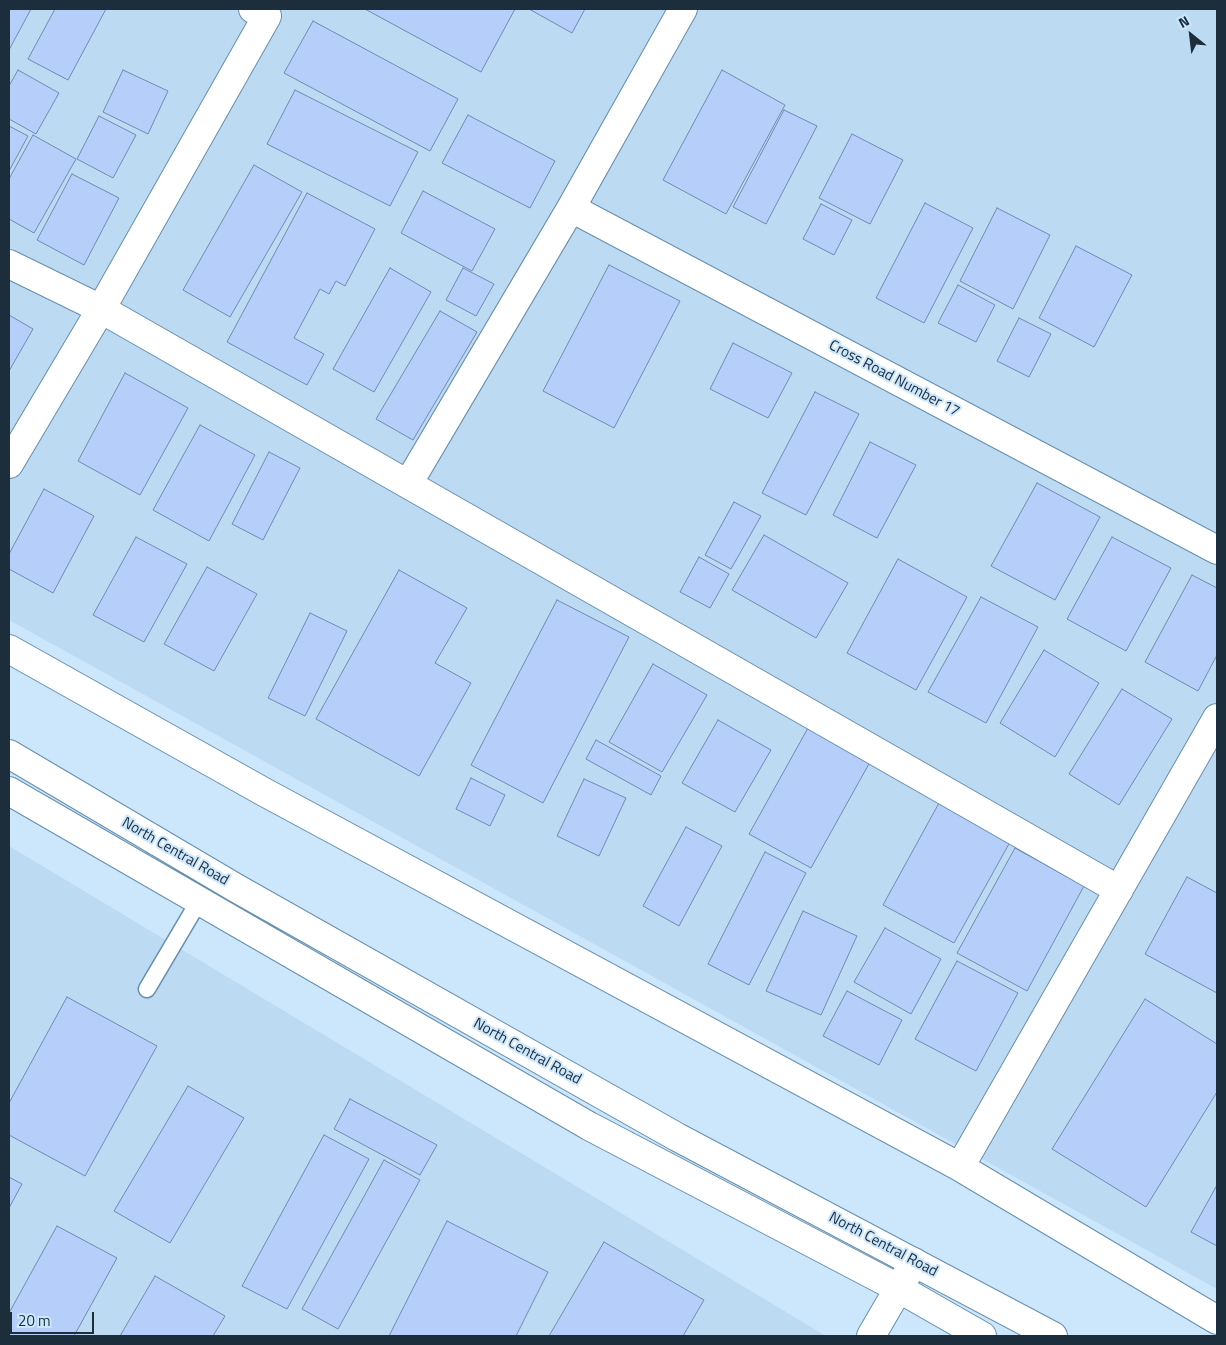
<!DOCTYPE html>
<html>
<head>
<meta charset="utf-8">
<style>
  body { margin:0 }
  #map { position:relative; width:1226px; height:1345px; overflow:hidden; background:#cce7fc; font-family:"Titillium Web",sans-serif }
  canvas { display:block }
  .frame { position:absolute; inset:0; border:10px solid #1c2d3b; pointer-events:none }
  .north { position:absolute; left:1166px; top:10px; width:50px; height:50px; -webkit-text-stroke:4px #cce7fc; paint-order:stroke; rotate:331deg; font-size:14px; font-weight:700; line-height:20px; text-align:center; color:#1c2d3b }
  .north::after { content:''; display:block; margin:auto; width:18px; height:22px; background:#1c2d3b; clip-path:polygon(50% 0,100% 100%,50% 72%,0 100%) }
  .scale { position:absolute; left:10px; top:1312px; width:84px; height:22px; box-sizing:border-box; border:2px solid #1c2d3b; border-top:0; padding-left:6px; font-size:15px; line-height:18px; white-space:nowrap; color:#1c2d3b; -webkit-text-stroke:4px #cce7fc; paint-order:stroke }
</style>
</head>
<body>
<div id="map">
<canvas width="1226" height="1345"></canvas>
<div class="frame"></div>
<div class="north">N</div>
<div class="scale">20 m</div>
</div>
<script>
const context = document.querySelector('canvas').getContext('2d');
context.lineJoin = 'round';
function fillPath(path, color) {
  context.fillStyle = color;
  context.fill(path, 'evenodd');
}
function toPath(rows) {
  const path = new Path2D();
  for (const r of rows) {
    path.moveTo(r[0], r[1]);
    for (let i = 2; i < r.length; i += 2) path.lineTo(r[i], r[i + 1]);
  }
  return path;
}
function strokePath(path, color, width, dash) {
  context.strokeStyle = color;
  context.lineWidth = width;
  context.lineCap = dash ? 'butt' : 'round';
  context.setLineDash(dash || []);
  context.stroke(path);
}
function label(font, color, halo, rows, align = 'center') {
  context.font = font + ' "Titillium Web",sans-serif';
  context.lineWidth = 4;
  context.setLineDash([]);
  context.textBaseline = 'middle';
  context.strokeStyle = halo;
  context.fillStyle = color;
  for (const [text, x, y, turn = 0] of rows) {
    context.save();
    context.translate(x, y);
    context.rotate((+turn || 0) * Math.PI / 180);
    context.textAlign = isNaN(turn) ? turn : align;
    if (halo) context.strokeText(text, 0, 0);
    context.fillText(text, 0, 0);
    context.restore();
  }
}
fillPath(toPath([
  [9,9,1217,9,1217,1289,9,620],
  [9,846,826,1336,9,1336]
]), '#bddaf3');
const building = toPath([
  [9,9,31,9,9,50,9,9],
  [55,9,106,9,68,80,28,59,55,9],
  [365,9,515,9,481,72,365,9],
  [529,9,585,9,572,33,529,9],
  [313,21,458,99,430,151,284,73,313,21],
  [18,70,59,93,36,134,9,119,9,86,18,70],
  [123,70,168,91,148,134,103,112,123,70],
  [722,70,785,105,726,214,663,180,722,70],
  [295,90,418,152,390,206,267,144,295,90],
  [784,110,817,126,766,224,733,207,784,110],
  [468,115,555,161,530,208,442,163,468,115],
  [99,116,136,135,113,178,77,159,99,116],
  [9,126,28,136,9,171,9,126],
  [852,134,903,160,870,224,819,198,852,134],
  [33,135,76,159,34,233,9,219,9,179,33,135],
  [254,165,302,192,230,317,183,290,254,165],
  [72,174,119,198,84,265,37,240,72,174],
  [423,191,495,229,472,271,401,233,423,191],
  [307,193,375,229,345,286,336,281,329,294,320,289,294,338,324,354,307,385,227,342,307,193],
  [925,203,973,228,924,323,876,298,925,203],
  [821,204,852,220,834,255,803,239,821,204],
  [997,208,1050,235,1013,309,960,281,997,208],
  [1076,246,1132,275,1094,347,1039,318,1076,246],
  [609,265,680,301,614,428,543,391,609,265],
  [390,268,431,292,374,392,333,369,390,268],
  [463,268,494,284,476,316,446,300,463,268],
  [958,285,995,305,976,342,938,323,958,285],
  [440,311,477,332,413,440,376,419,440,311],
  [9,315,33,329,9,371,9,315],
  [1019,318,1051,334,1029,377,997,361,1019,318],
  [733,343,792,373,768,418,710,389,733,343],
  [125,373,188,408,140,495,78,461,125,373],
  [815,392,859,414,806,515,762,493,815,392],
  [200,425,255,455,209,541,153,510,200,425],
  [870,442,916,465,877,538,833,515,870,442],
  [269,452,300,468,263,540,232,524,269,452],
  [1037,483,1100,517,1055,600,991,566,1037,483],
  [44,489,94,516,53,593,9,569,9,554,44,489],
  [734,502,761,516,731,569,705,555,734,502],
  [764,535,848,583,816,638,732,590,764,535],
  [136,537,187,564,144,642,93,615,136,537],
  [1112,537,1171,568,1126,651,1067,619,1112,537],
  [699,557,729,574,710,608,680,592,699,557],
  [898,559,967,597,916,690,847,653,898,559],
  [207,567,257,594,214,671,164,644,207,567],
  [399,570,467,608,435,663,471,683,419,776,316,719,399,570],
  [1192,575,1217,588,1217,655,1198,691,1145,662,1192,575],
  [981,597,1038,627,986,723,928,692,981,597],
  [557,600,629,637,543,803,471,765,557,600],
  [310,613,347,631,305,716,268,698,310,613],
  [1044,650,1099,683,1055,757,1000,723,1044,650],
  [653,664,707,695,662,772,609,742,653,664],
  [1122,689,1172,719,1119,805,1069,774,1122,689],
  [718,720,771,750,735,812,682,783,718,720],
  [808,728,870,762,811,868,749,834,808,728],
  [596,740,661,776,651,795,586,759,596,740],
  [471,778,505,795,490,826,456,809,471,778],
  [584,779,626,798,599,856,557,836,584,779],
  [939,803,1010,842,954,943,883,905,939,803],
  [686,827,722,846,679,926,643,906,686,827],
  [1015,848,1084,886,1027,991,957,953,1015,848],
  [765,852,806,873,749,985,708,964,765,852],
  [1187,877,1217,893,1217,993,1145,954,1187,877],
  [803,911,857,936,821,1015,766,991,803,911],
  [885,928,941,959,911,1014,854,982,885,928],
  [957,961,1018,993,976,1071,915,1039,957,961],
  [847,991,902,1020,879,1065,823,1036,847,991],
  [67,997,157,1046,85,1176,9,1135,9,1103,67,997],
  [1145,999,1217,1044,1217,1092,1146,1207,1052,1149,1145,999],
  [188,1086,244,1118,170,1243,114,1211,188,1086],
  [350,1099,437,1145,420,1175,334,1129,350,1099],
  [324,1135,369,1159,287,1309,242,1286,324,1135],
  [384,1160,420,1180,338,1329,302,1309,384,1160],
  [9,1177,22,1184,9,1208,9,1177],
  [1217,1185,1217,1246,1191,1232,1217,1185],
  [447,1221,548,1272,516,1336,389,1336,447,1221],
  [57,1226,117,1258,74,1336,9,1336,9,1313,57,1226],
  [604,1242,704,1300,683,1336,549,1336,604,1242],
  [155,1276,225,1316,213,1336,120,1336,155,1276]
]);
fillPath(building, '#b5cefa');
strokePath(building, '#738ab3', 1);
const service = toPath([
  [147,989,199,901]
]);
const minor = toPath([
  [253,9,267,16,101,309,1119,890],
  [571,208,1217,550],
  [9,264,101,309,9,464],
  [408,484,571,208,683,9],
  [9,649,264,792,960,1167,1217,1320],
  [960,1167,1217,718],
  [871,1336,914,1262]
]);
const secondary = toPath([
  [9,754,236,888,677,1137,1053,1336],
  [9,791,589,1126,898,1288,982,1336]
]);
strokePath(service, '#648faf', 19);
strokePath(minor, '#648faf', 30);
strokePath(secondary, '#648faf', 30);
strokePath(service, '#fff', 16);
strokePath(minor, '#fff', 28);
strokePath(secondary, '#fff', 28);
label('15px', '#1c2d3b', '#cce7fc', [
  ["Cross Road Number 17",894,379,28],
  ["North Central Road",175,852,30],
  ["North Central Road",527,1052,29],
  ["North Central Road",883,1245,28]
]);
</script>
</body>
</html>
